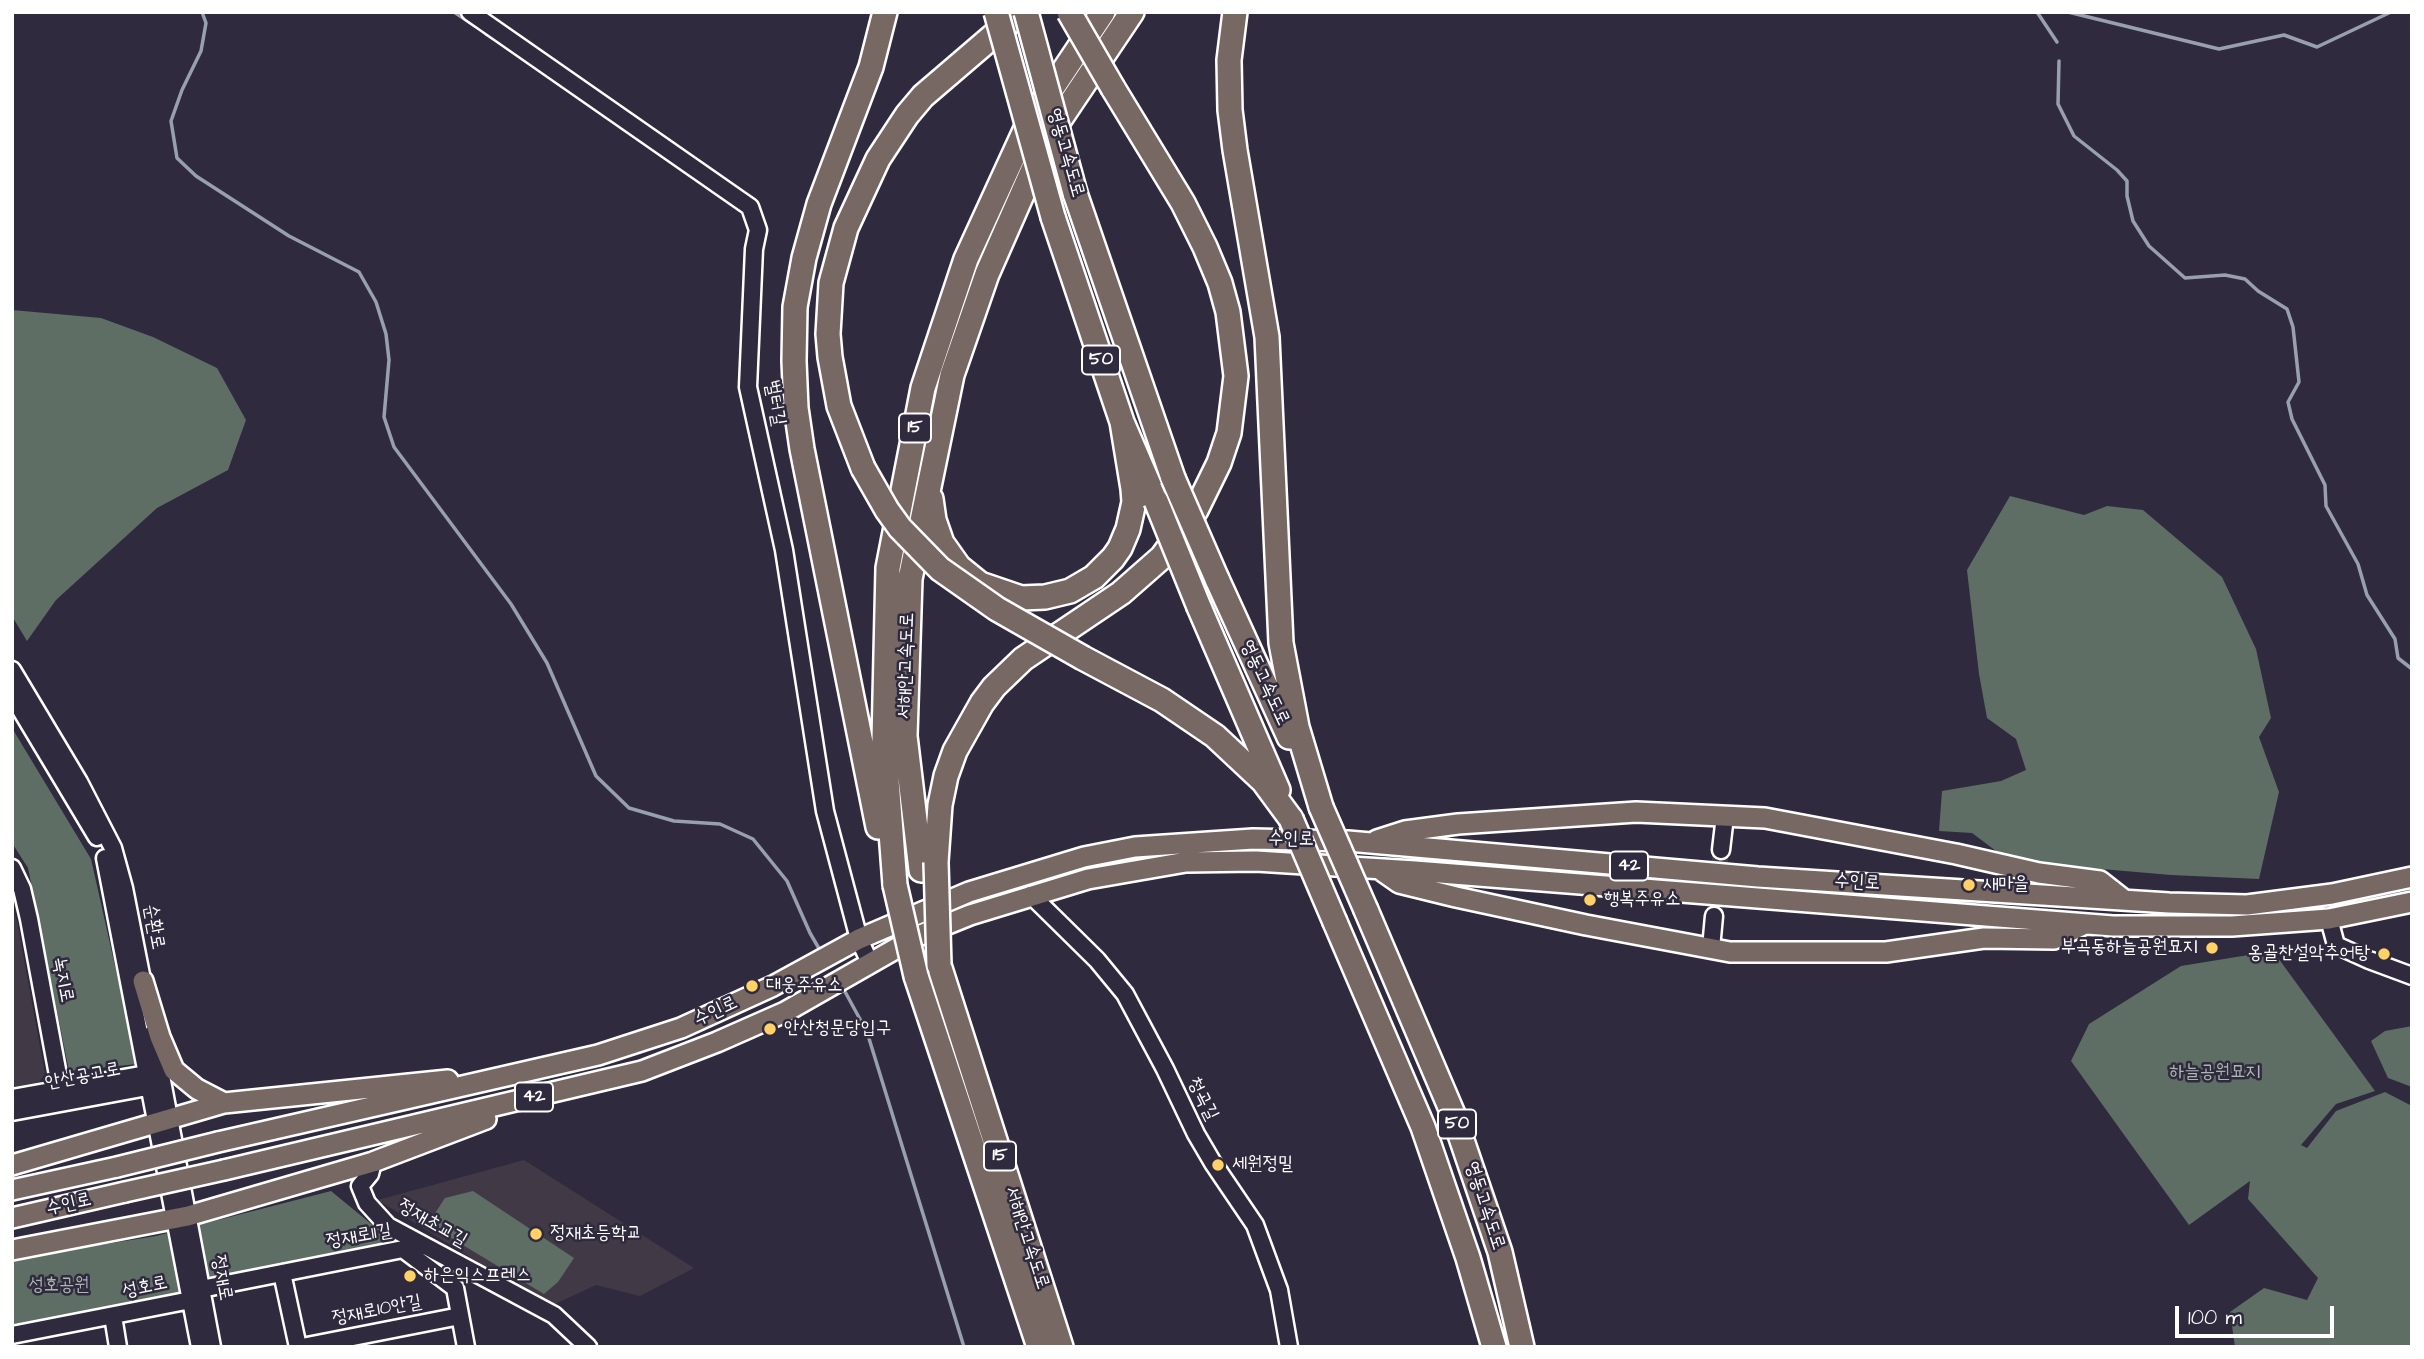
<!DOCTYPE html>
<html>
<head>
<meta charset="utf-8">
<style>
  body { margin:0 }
  #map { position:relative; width:2424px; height:1359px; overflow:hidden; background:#2f2a3d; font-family:"Architects Daughter",sans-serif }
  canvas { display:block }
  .frame { position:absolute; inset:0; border:14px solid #fff; pointer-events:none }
  .scale { position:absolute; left:2175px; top:1306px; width:159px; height:32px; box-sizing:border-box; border:4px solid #fff; border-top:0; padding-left:9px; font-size:21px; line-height:24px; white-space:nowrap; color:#fff; -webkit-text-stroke:5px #2f2a3d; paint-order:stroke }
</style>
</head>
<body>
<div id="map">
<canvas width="2424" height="1359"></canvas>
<div class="frame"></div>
<div class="scale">100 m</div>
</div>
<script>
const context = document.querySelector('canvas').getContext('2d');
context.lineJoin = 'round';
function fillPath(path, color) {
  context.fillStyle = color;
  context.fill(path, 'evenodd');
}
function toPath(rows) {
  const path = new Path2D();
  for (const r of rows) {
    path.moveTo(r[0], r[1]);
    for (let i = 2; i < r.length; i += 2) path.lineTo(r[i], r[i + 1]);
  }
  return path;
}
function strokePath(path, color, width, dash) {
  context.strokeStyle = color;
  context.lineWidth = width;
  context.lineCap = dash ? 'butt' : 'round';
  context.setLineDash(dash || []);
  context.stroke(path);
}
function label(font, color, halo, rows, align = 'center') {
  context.font = font + ' "Architects Daughter","Poor Story",sans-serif';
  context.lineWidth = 5;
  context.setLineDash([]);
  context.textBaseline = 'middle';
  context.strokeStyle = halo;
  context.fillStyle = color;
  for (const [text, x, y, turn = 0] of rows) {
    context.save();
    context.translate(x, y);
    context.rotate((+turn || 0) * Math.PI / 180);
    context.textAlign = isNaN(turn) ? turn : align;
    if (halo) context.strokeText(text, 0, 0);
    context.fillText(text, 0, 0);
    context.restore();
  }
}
fillPath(toPath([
  [12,909,17,921,45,1074,39,1082,12,1088],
  [524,1160,694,1268,640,1296,596,1285,553,1305,537,1299,378,1200]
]), '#413a46');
fillPath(toPath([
  [12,310,101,318,153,337,217,368,246,420,228,470,157,508,56,600,27,641,12,616],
  [2010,496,2084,515,2107,506,2143,510,2222,577,2256,649,2271,718,2259,737,2279,792,2259,879,2171,875,2078,867,2004,857,1972,833,1939,831,1942,791,2001,781,2026,770,2016,739,1987,718,1979,674,1967,570],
  [12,728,91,859,137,1064,69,1071,28,868,12,843],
  [2273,951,2375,1091,2336,1104,2301,1145,2307,1148,2336,1111,2385,1092,2410,1105,2412,1104,2412,1347,2235,1347,2230,1312,2264,1288,2307,1300,2318,1278,2248,1199,2250,1181,2189,1225,2071,1061,2089,1024,2181,966],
  [2412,1026,2412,1087,2388,1078,2371,1041,2385,1031],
  [331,1191,398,1246,214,1279,163,1300,12,1329,12,1259,156,1236],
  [473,1191,574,1258,558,1282,544,1294,428,1224,445,1198]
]), '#5e6e65');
strokePath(toPath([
  [202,12,206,23,201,51,182,90,171,121,177,158,196,176,289,236,359,272,376,302,386,334,389,360,384,417,394,447,511,604,547,663,596,776,629,808,674,821,720,824,753,839,787,881,810,933,821,952],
  [454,12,475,26],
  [2037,12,2057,42],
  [2068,12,2219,49,2284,35,2317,47,2391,12],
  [486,34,502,44],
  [2059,61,2058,104,2074,136,2117,170,2127,181,2127,196,2133,221,2149,246,2185,278,2225,275,2245,279,2258,291,2287,309,2293,327,2299,382,2288,402,2292,419,2325,485,2326,506,2358,564,2367,595,2395,639,2398,658,2412,669],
  [843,988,867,1032,964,1347]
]), '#979fb0', 3.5);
strokePath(toPath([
  [1714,916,1721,850]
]), '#443f50', 16, [16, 8]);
const minor = toPath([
  [470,12,750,207,758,230,754,249,748,387,784,550,825,811,859,939,870,963],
  [12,670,79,782,113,848,124,888,144,990],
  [12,695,97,837],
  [1721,850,1725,816],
  [105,858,200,1347],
  [12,868,22,889,29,919,63,1102],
  [1031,895,1097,960,1125,994,1165,1069,1196,1134,1213,1163,1255,1225,1279,1290,1289,1347],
  [2329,919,2336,945,2369,960,2412,976],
  [1711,948,1714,916],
  [153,1033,212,1347],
  [12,1098,157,1072],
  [12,1112,158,1085],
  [373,1162,370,1174,360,1186,367,1203,388,1226,554,1315,588,1347],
  [403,1249,455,1288,466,1347],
  [282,1273,298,1347],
  [201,1289,403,1249,416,1241],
  [113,1316,118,1347],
  [12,1335,201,1298],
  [302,1347,460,1316]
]);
const major = toPath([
  [1377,840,1405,831,1458,824,1636,812,1765,818,1956,854,2039,873,2100,881,2123,899],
  [1379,869,1399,883,1456,897,1586,925,1730,952,1886,952,1984,938,2054,939,2085,924],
  [143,981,160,1037,174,1070,197,1089,224,1103],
  [218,1142,598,1055,681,1028,773,986,859,939,969,892,1084,857,1135,847,1253,839,1348,841,1758,877,2169,903,2247,905,2332,894,2412,877],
  [12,1165,224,1103,448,1080],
  [224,1170,642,1071,717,1042,785,1012,918,936,970,915,1088,879,1186,862,1256,861,1415,871,2113,926,2232,926,2329,919,2412,902],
  [12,1190,117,1167],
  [12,1218,125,1192],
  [12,1250,188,1216,373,1162,486,1119]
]);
const highway = toPath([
  [1235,12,1229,60,1230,110,1235,150,1267,337,1281,643,1297,727,1321,807],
  [1075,193,1173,478],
  [1053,217,1122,422,1156,501],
  [863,468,839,406,830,357,828,334,831,283,846,228,878,159,907,115,923,96,1021,12],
  [931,499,934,520,942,543,959,567,980,584,1021,598,1045,597,1070,591,1094,577,1113,558,1120,548,1128,529,1134,502,1133,489,1122,422],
  [1217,579,1289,737],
  [1199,607,1278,790],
  [1083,658,1162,700,1215,736,1263,781,1291,819],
  [878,827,802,449,796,408,794,361,795,307,804,258,819,204,871,67,885,12],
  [936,862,940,805,946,776,955,751,982,703,994,687,1023,659,1121,593,1162,557,1196,510,1219,463,1229,433,1236,376,1228,312,1220,283,1205,247,1183,203,1113,88],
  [921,870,905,736,910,579,952,375,987,274,1046,140,1132,12],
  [895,885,884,740,888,568,923,388,966,259,1028,124,1103,12],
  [1366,910,1453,1114,1500,1252,1522,1347],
  [1335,922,1423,1127,1468,1258,1494,1347],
  [939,965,1061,1347],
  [916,976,1039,1347]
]);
strokePath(minor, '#fff', 21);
strokePath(major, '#fff', 24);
strokePath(highway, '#fff', 28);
strokePath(minor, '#2f2a3d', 16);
strokePath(major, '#776864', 19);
strokePath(highway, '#776864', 23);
const majorBridge = toPath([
  [117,1167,218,1142],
  [125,1192,224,1170]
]);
const highwayBridge = toPath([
  [996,12,1053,217],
  [1026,12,1075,193],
  [1069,12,1113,88],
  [863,468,887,510,900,528,940,569,997,609,1083,658],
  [1173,478,1217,579],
  [1156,501,1199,607],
  [1321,807,1366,910],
  [1291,819,1335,922],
  [936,862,939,965],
  [895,885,916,976]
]);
strokePath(majorBridge, '#fff', 24, []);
strokePath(highwayBridge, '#fff', 28, []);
strokePath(majorBridge, '#776864', 19);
strokePath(highwayBridge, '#776864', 23);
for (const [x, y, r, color] of [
  [1969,885,7,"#ffd166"],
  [1590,900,7,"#ffd166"],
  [2212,948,7,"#ffd166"],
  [2384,954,7,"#ffd166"],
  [752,986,7,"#ffd166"],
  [770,1029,7,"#ffd166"],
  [1218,1165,7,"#ffd166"],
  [536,1234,7,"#ffd166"],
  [410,1276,7,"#ffd166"]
]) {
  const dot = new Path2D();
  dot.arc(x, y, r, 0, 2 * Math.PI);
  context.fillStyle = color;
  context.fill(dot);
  strokePath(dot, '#2f2a3d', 2.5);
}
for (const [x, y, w] of [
  [1101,360,38],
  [915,428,32],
  [1629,866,38],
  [534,1097,38],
  [1457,1124,38],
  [1000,1156,32]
]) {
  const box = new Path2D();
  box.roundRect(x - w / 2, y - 14.5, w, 29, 5);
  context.fillStyle = '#2f2a3d';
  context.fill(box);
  strokePath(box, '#fff', 2);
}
label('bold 18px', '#fff', null, [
  ["50",1101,360],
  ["15",915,428],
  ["42",1629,866],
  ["42",534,1097],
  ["50",1457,1124],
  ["15",1000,1156]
]);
label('19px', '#fff', '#2f2a3d', [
  ["영동고속도로",1065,153,74],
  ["벌터길",774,403,80],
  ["서해안고속도로",907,666,-88],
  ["영동고속도로",1264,683,65],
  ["수인로",1291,840,1],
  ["수인로",1857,883,3],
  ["순환로",153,927,79],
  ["녹지로",62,980,79],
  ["수인로",716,1012,-25],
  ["안산공고로",83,1077,-11],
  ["청곡길",1202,1099,64],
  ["수인로",69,1205,-13],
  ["영동고속도로",1484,1206,72],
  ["정재초교길",432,1224,30],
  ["정재로11길",359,1237,-10],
  ["서해안고속도로",1026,1238,72],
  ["정재로",221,1278,80],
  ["성호로",145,1288,-12],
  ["정재로10안길",377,1311,-11]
]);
label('19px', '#fff', '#2f2a3d', [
  ["새마을",1983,885],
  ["행복주유소",1604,900],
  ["부곡동하늘공원묘지",2198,948,"right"],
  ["옹골찬설악추어탕",2370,954,"right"],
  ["대웅주유소",766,986],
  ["안산청문당입구",784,1029],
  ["세원정밀",1232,1165],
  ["정재초등학교",550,1234],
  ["하은익스프레스",424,1276]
], 'left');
label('19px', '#aeb6b2', '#2f2a3d', [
  ["하늘공원묘지",2215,1073],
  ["성호공원",59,1286]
]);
</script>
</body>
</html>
